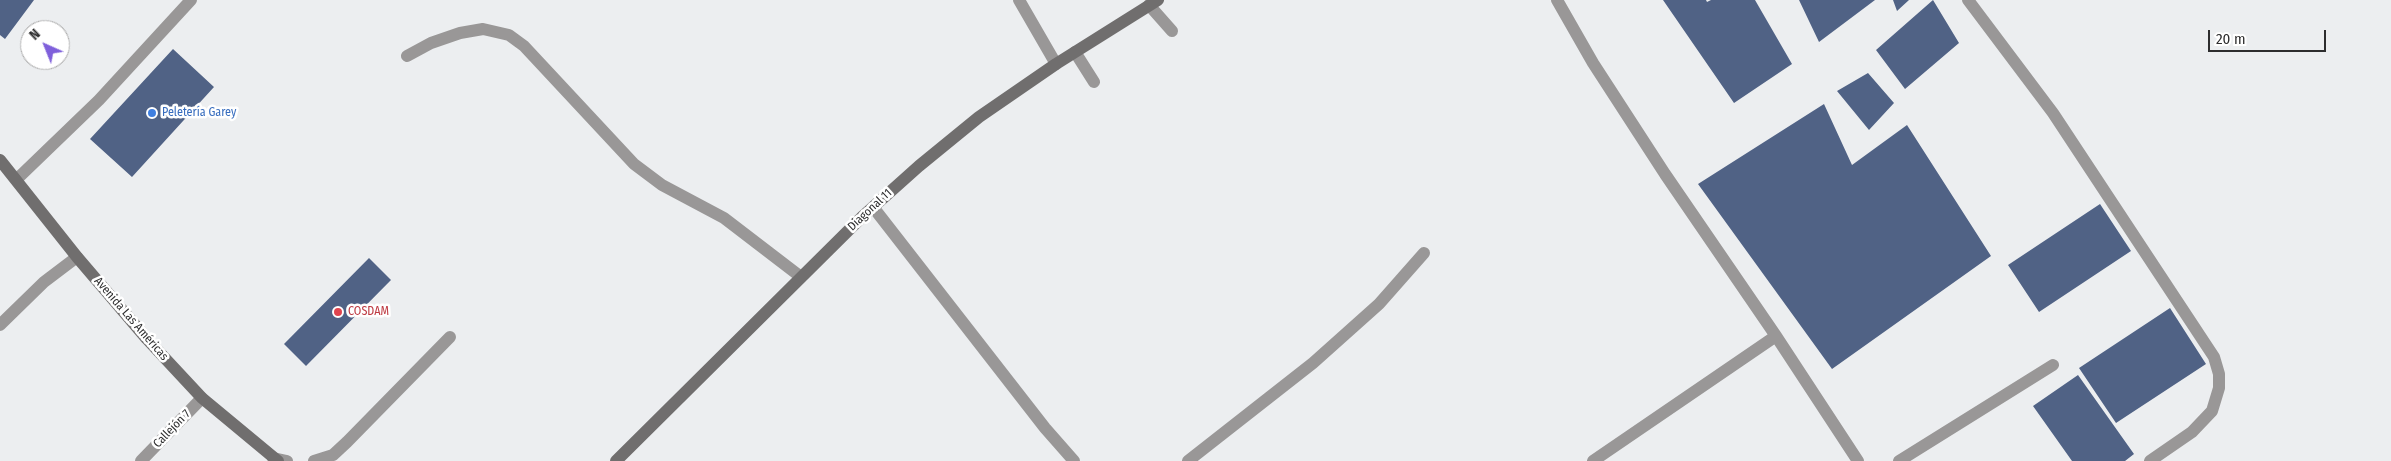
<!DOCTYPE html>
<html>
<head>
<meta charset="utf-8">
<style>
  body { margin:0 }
  #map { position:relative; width:2391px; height:461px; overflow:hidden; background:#eceef0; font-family:"Fira Sans Condensed",sans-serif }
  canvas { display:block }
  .north { position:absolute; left:20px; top:20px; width:50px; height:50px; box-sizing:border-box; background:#fff; border:1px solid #ababab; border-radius:50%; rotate:316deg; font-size:14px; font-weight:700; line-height:20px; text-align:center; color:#2d2d2e }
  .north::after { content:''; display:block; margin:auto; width:18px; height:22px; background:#7f60db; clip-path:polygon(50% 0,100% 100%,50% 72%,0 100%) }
  .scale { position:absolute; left:2208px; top:30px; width:118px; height:22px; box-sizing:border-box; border:2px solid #2d2d2e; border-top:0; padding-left:6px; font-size:15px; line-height:18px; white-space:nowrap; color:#2d2d2e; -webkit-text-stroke:4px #fff; paint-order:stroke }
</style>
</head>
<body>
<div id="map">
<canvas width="2391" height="461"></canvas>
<div class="north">N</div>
<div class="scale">20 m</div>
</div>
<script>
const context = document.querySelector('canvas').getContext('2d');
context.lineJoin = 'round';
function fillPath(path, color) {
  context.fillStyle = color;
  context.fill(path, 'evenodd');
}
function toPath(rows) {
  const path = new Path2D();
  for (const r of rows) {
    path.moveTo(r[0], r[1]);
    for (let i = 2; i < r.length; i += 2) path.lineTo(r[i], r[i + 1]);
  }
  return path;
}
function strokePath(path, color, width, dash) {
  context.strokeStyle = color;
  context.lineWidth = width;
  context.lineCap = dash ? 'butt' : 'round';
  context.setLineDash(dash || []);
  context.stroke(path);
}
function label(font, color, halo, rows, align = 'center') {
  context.font = font + ' "Fira Sans Condensed",sans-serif';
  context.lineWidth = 5;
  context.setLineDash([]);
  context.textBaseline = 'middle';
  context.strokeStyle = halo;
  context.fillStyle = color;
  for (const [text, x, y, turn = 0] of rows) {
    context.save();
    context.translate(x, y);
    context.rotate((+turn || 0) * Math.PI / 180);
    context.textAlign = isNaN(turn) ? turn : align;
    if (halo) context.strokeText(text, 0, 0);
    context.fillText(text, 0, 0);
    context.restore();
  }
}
fillPath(toPath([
  [0,0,34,0,5,39,0,35],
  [1663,0,1706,0,1707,2,1711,0,1755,0,1792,64,1734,103],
  [1799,0,1875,0,1819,42],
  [1893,0,1909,0,1897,11],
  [1933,0,1959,43,1905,89,1876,50],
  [173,49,214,87,132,177,90,139],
  [1868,73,1894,103,1869,130,1837,91],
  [1824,104,1852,165,1907,125,1991,256,1832,369,1698,184],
  [2100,204,2131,251,2039,312,2008,265],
  [369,258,391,280,306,366,284,344],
  [2170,308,2206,364,2116,423,2079,368],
  [2078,375,2134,454,2125,461,2072,461,2033,406]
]), '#506285');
strokePath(toPath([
  [1019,0,1056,64],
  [1149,5,1172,31],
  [1075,52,1094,82],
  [407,56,431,43,460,33,483,29,509,35,524,46,634,164,662,185,724,218,801,277],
  [17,179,99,100,191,0],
  [873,207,1045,428,1074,461],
  [0,325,44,282,77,257],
  [273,458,287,461],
  [141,461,202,398],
  [314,461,333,455,347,442,450,337],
  [1188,461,1313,363,1379,304,1424,253]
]), '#999797', 12);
strokePath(toPath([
  [1557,0,1593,63,1665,174,1776,336,1858,461],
  [1968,0,2053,113,2214,357,2219,374,2219,388,2212,411,2192,432,2150,461],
  [1593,461,1776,336],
  [1899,461,2053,365]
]), '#999797', 12);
strokePath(toPath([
  [0,160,77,257,147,339,202,398,278,461],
  [616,461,862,217,919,166,979,117,1056,64,1158,0]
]), '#706e6e', 12);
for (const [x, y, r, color] of [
  [152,113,5,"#3f7fe0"],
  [338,312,5,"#e0444e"]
]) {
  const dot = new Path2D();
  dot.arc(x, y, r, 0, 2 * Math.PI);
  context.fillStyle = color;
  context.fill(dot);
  strokePath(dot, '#fff', 2);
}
label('12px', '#366cbe', '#fff', [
  ["Peletería Garey",162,113]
], 'left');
label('12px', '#2d2d2e', '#fff', [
  ["Diagonal 11",870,210,-43],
  ["Avenida Las Américas",131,319,49],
  ["Callejón 7",172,429,-46]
]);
label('12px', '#be3a42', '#fff', [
  ["COSDAM",348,312]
], 'left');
</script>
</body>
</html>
